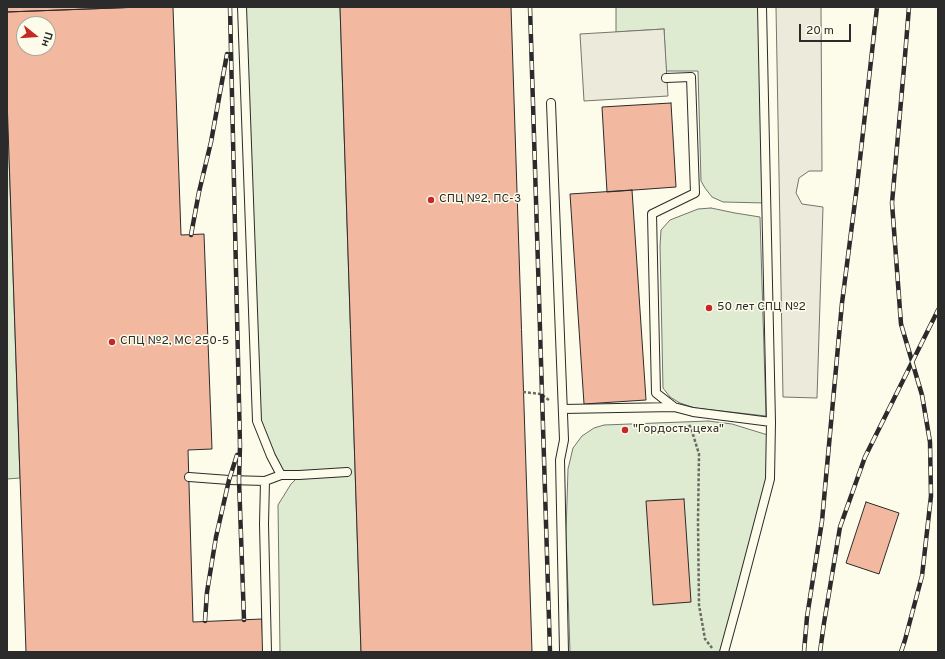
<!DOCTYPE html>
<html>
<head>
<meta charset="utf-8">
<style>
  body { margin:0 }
  #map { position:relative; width:945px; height:659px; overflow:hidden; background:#fdfbea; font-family:Overpass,sans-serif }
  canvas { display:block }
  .frame { position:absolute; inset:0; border:8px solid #2b2b2b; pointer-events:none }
  .north { position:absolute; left:16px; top:16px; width:40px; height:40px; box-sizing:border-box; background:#fdfbea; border:1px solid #a9a89e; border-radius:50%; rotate:107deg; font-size:11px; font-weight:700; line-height:16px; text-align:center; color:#2b2b2b }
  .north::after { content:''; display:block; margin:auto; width:14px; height:18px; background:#c62828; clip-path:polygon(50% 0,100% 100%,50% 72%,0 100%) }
  .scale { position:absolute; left:799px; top:24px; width:52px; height:18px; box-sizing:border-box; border:2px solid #2b2b2b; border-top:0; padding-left:5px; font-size:12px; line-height:14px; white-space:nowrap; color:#2b2b2b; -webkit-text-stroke:3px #fdfbea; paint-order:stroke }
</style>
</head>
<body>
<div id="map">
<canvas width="945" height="659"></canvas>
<div class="frame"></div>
<div class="north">Пн</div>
<div class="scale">20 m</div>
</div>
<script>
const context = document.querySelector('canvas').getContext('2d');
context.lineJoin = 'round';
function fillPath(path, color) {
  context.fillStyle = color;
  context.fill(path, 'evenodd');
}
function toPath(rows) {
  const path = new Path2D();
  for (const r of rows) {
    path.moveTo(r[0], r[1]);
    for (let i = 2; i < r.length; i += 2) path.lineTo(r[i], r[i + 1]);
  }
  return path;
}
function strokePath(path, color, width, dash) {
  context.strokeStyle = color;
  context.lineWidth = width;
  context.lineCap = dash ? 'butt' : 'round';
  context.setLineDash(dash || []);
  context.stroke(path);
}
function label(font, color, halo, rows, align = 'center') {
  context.font = font + ' Overpass,sans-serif';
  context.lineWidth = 3;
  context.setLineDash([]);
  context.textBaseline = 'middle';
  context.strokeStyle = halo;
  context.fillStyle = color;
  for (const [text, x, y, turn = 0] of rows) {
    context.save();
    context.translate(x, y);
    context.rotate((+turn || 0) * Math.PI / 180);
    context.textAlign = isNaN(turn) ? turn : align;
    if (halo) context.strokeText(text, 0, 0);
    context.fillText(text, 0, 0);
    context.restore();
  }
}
const green = toPath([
  [242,7,340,7,361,652,280,652,278,505,291,484,299,476,281,475,257,421,242,7],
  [616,7,762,7,766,203,723,202,712,197,705,188,701,181,698,71,666,71,664,29,616,32,616,7],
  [7,98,20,478,7,479,7,98],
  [711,208,735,213,760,217,766,416,695,408,680,403,670,397,663,388,660,246,661,230,670,220,698,209,711,208],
  [708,421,732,424,771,436,770,479,724,652,570,652,566,532,568,469,573,448,582,436,594,428,604,425,708,421]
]);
fillPath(green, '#deebd1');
strokePath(green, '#74746e', 1);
const parking = toPath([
  [776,7,821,7,822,171,809,171,799,178,796,193,802,204,823,207,817,398,783,397,776,7],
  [664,29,668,96,584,101,580,34,664,29]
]);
fillPath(parking, '#eceadb');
strokePath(parking, '#74746e', 1);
const building = toPath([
  [7,7,141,7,7,12,7,7],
  [141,7,173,7,181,235,204,234,212,449,188,450,193,622,262,619,263,652,26,652,7,98,7,12,141,7],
  [24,24,48,24,48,48,24,48,24,24],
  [340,7,511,7,532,652,361,652,340,7],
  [671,103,676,187,607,192,602,107,671,103],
  [632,190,646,400,584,404,570,194,632,190],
  [684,499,691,602,653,605,646,501,684,499],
  [866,502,899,513,879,574,846,563,866,502]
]);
fillPath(building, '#f2b8a0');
strokePath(building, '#2b2b2b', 1);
const lane = toPath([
  [242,7,257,421,271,456,281,475,299,475,347,472],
  [762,7,771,422],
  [666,78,691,77,695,193,652,214,656,393,674,407,693,412,771,422,770,479,739,597,724,652],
  [551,103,564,440,560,460,564,652],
  [563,409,674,407],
  [189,477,229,480,265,481,281,475],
  [265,481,264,524,267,652]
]);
strokePath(lane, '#2b2b2b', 10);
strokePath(toPath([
  [523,392,541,394,549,400],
  [689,425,691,428,699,454,698,521,699,605,705,639,712,648]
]), '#6a6964', 2.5, [3, 2]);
strokePath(lane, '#fdfbea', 8);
const rail = toPath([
  [230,7,240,446,239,480,244,620],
  [530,7,550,652],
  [191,235,199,192,211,142,227,54],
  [205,621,207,592,216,537,229,480,237,455],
  [804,652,807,617,822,521,842,303,857,186,877,7],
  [820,652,824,623,840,527,865,457,938,310],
  [901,652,905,640,922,576,931,496,930,442,922,395,901,324,892,203,905,56,909,7]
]);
strokePath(rail, '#2b2b2b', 4.5);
strokePath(rail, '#fdfbea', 3, [9]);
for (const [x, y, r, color] of [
  [431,200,4,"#c62828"],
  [709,308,4,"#c62828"],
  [112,342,4,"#c62828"],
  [625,430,4,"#c62828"]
]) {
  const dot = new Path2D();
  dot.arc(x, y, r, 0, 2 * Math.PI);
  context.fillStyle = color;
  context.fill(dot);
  strokePath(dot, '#fdfbea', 1.5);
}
label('12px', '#2b2b2b', '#fdfbea', [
  ["СПЦ №2, ПС-3",439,200],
  ["50 лет СПЦ №2",717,308],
  ["СПЦ №2, МС 250-5",120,342],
  ["\"Гордость цеха\"",633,430]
], 'left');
</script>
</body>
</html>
